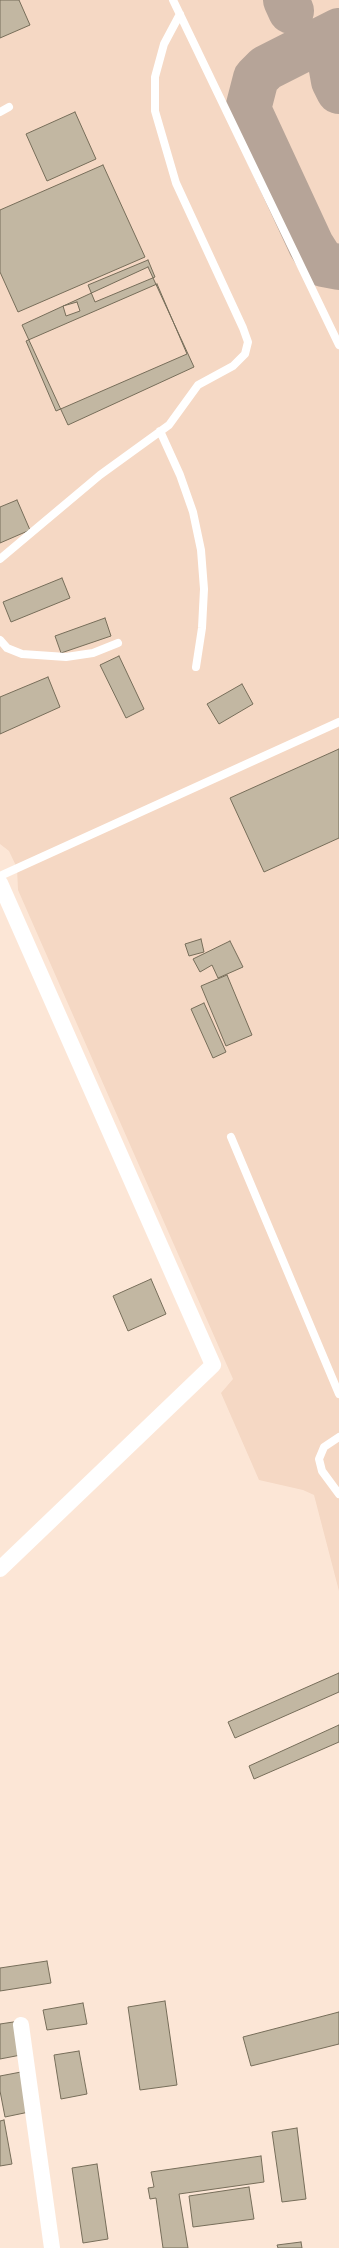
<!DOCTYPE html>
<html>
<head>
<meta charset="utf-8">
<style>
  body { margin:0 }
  canvas { display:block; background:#fce6d6 }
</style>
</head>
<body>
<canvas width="339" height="2248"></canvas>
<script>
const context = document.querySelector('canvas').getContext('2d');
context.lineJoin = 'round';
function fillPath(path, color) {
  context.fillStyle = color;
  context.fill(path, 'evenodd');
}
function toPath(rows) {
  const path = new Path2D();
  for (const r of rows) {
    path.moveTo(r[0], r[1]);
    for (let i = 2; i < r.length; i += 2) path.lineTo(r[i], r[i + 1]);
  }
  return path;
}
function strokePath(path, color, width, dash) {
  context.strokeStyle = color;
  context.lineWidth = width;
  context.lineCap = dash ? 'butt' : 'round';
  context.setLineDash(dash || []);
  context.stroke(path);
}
fillPath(toPath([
  [0,0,339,0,339,1591,314,1495,303,1490,259,1480,221,1393,233,1379,18,890,17,868,9,851,0,844]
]), '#f5d8c4');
strokePath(toPath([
  [286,0,291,11],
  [339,31,266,68,256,78,248,109,311,245,323,264,339,267],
  [339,38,331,64,334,81,339,91]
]), '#b6a498', 46);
const building = toPath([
  [0,0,19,0,30,25,0,38,0,0],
  [75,112,96,159,47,181,26,134,75,112],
  [103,165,145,257,18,312,0,272,0,210,103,165],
  [148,260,155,277,95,302,88,285,148,260],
  [148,267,194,367,68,425,22,325,148,267],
  [157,284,187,354,56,411,26,341,157,284],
  [77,302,80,311,66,316,63,306,77,302],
  [17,500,30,530,0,543,0,507,17,500],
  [62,578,70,598,11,622,3,602,62,578],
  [105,618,111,636,61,653,55,636,105,618],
  [119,656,144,709,126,718,100,665,119,656],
  [48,677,60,707,0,734,0,697,48,677],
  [242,684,253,704,219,724,207,704,242,684],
  [339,749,339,838,264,872,230,798,339,749],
  [201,939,204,952,189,956,185,944,201,939],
  [230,941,243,967,218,978,212,965,200,972,193,959,230,941],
  [227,975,252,1035,226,1046,201,986,227,975],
  [204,1003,226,1052,213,1058,191,1009,204,1003],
  [151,1279,166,1314,128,1331,113,1296,151,1279],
  [339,1673,339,1692,235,1738,228,1722,339,1673],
  [339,1725,339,1742,254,1779,249,1766,339,1725],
  [47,1961,51,1983,0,1991,0,1968,47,1961],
  [165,2001,177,2085,140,2090,128,2007,165,2001],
  [83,2003,87,2024,47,2030,43,2010,83,2003],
  [339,2012,339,2044,251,2066,243,2037,339,2012],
  [20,2021,26,2054,0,2059,0,2024,20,2021],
  [79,2051,87,2094,61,2099,54,2055,79,2051],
  [21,2072,29,2112,5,2117,0,2091,0,2076,21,2072],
  [4,2120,12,2164,0,2166,0,2121,4,2120],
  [297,2128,306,2199,282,2202,272,2132,297,2128],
  [261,2156,264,2182,179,2194,188,2248,163,2248,156,2198,150,2199,148,2188,154,2187,151,2172,261,2156],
  [97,2164,108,2239,83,2243,72,2168,97,2164],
  [249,2187,254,2219,193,2227,189,2196,249,2187],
  [301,2242,302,2248,278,2248,277,2245,301,2242]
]);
fillPath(building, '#c2b7a2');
strokePath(building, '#776e5a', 1);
strokePath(toPath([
  [173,0,339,345],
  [0,112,9,107],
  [160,431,180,475,193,512,201,550,204,589,202,628,196,667],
  [0,559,100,475,169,425,198,385,233,366,245,354,248,342,243,328,176,183,155,111,155,77,164,44,180,14],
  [0,640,7,648,22,654,66,657,93,653,118,643],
  [0,876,339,722],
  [231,1137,339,1394],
  [339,1437,324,1447,319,1459,322,1471,339,1494]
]), '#fff', 8);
strokePath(toPath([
  [0,883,213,1365,0,1569],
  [21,2025,52,2248]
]), '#fff', 16);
</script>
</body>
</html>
